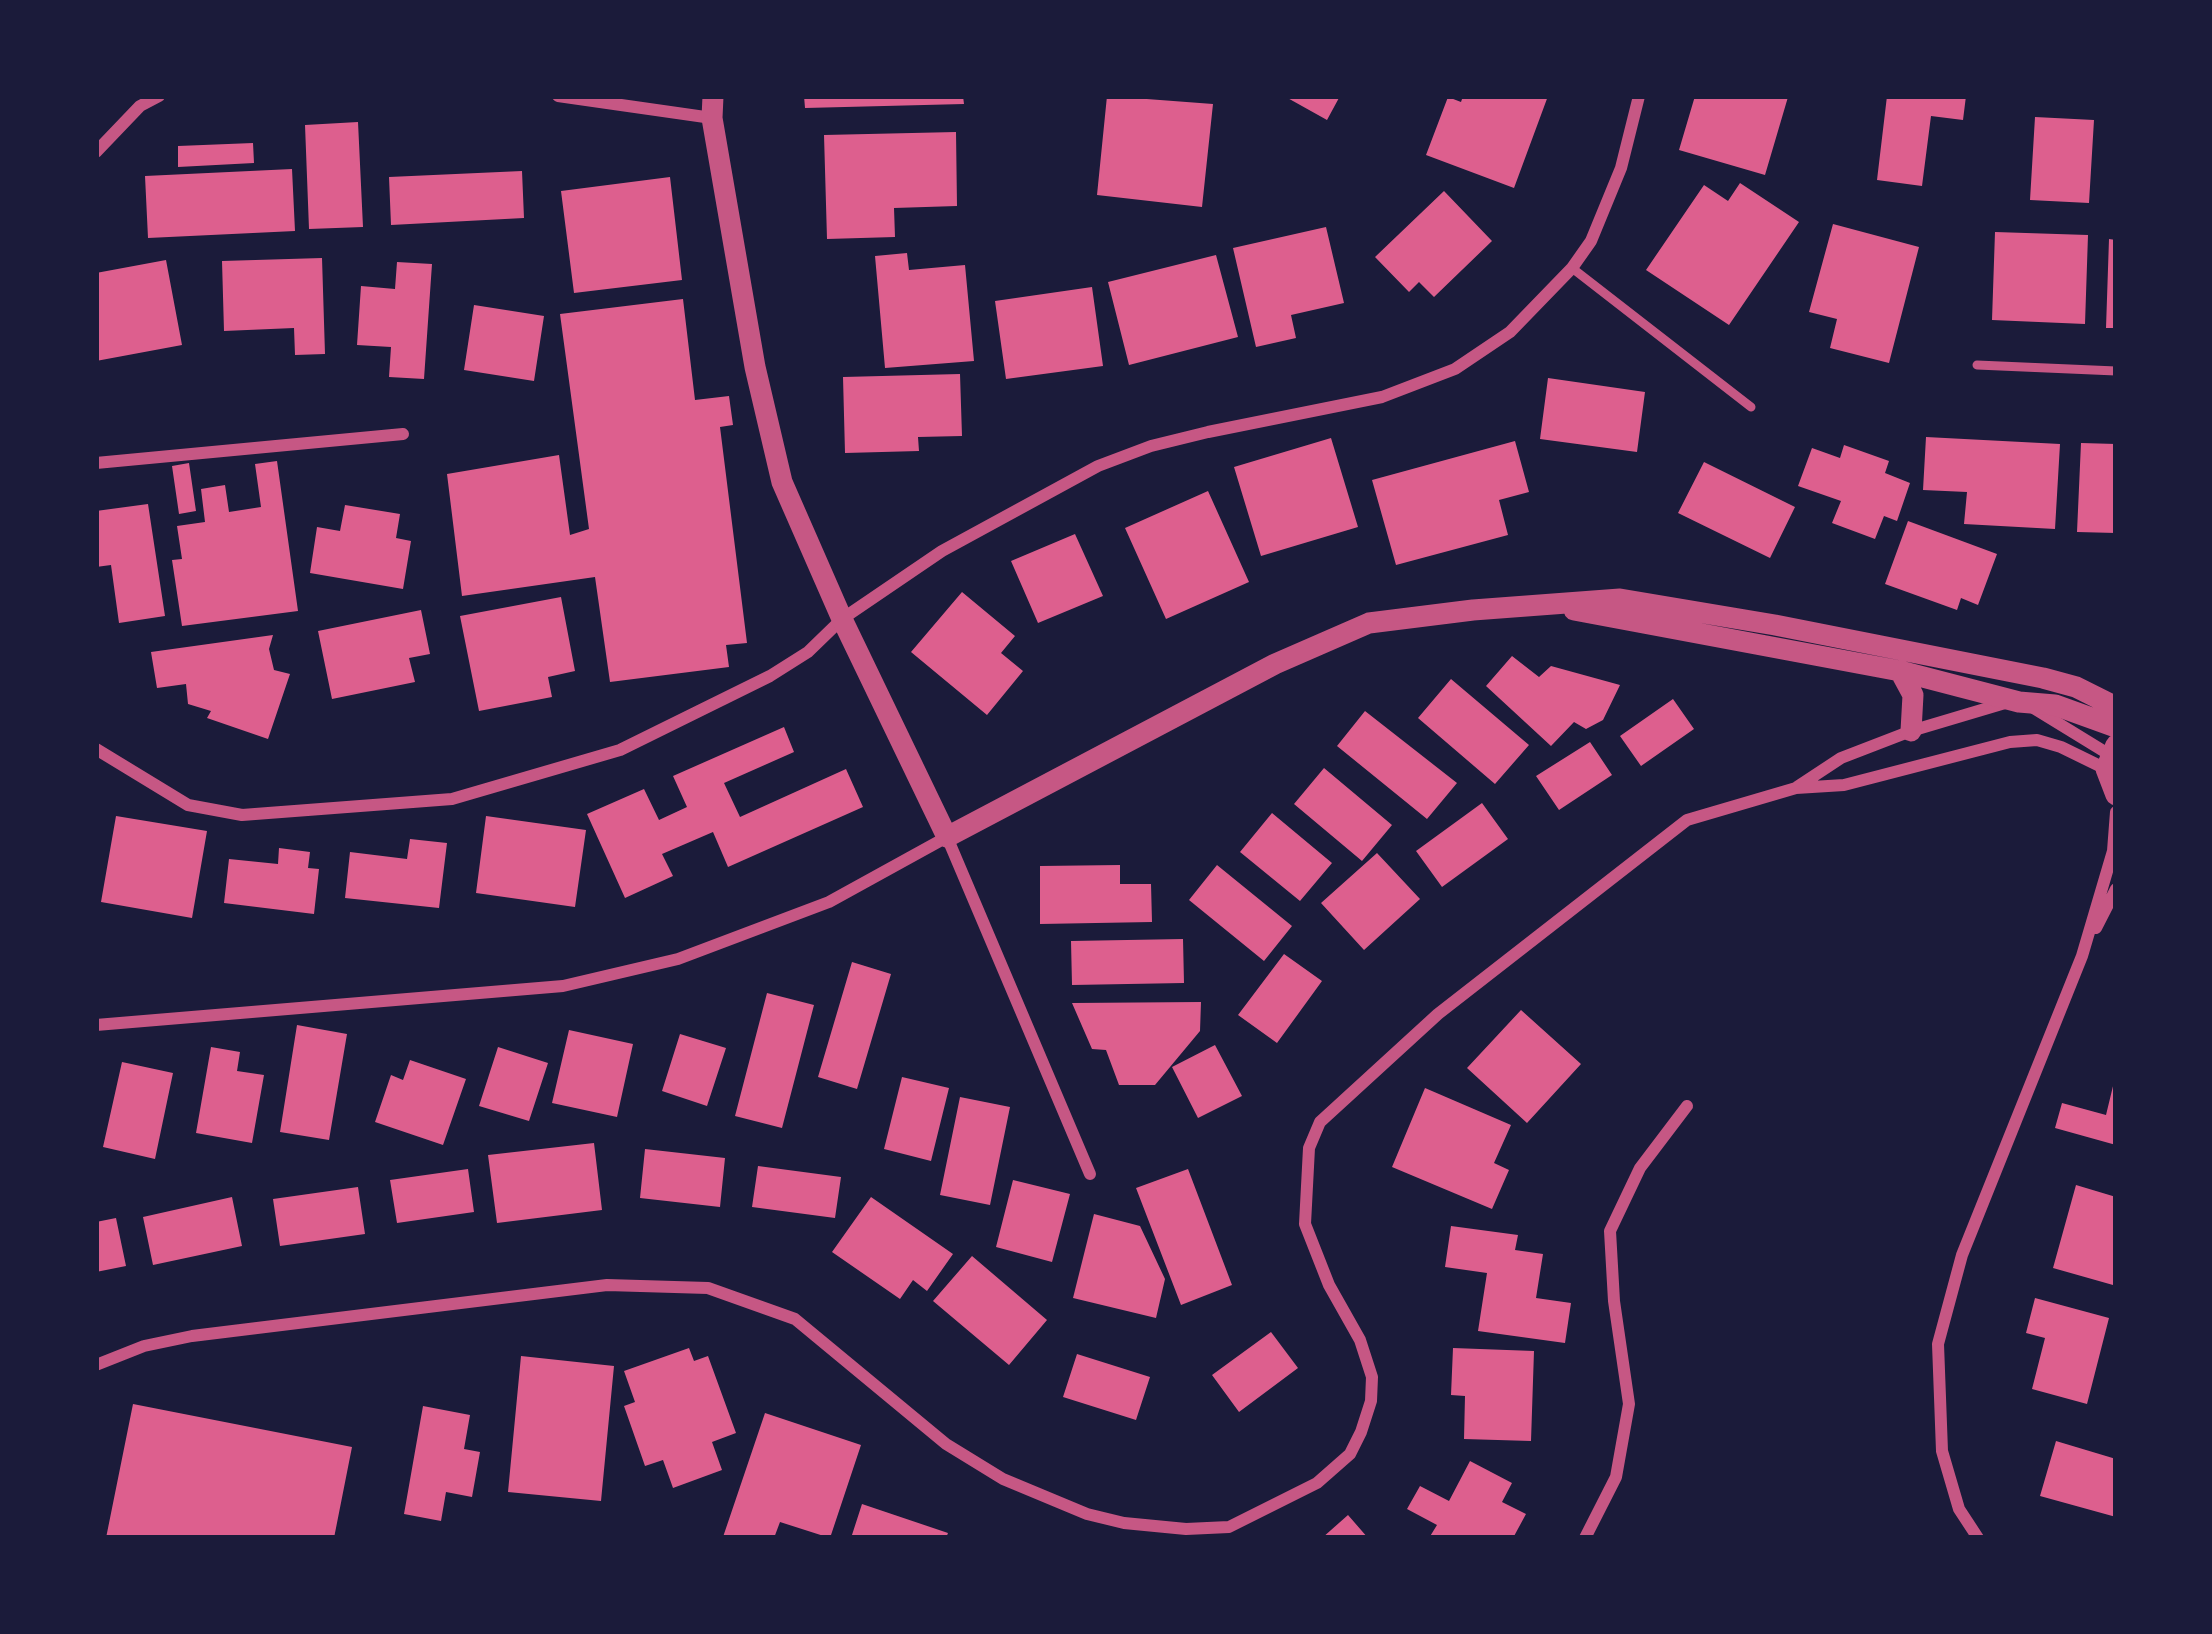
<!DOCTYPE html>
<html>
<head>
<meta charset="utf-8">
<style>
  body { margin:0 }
  #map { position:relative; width:2212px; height:1634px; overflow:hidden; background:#1b1b3a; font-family:Signika,sans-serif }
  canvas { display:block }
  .frame { position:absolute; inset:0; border:99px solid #1b1b3a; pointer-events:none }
</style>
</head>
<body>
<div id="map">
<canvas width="2212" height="1634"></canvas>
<div class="frame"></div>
</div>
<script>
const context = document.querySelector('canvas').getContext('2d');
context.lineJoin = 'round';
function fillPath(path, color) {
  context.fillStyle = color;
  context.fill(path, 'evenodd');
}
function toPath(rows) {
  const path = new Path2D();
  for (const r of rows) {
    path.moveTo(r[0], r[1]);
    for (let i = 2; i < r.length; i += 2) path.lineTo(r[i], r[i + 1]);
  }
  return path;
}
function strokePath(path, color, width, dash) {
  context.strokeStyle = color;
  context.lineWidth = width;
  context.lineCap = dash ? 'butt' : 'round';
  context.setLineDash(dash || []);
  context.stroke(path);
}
fillPath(toPath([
  [804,96,963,96,964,104,805,108],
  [1107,96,1213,104,1202,207,1097,195],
  [1284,96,1340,96,1327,120],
  [1463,96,1548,96,1514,188,1426,155,1448,97,1461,102],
  [1695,96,1788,97,1765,175,1679,150],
  [1887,96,1966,96,1963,120,1931,116,1922,186,1877,180],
  [2035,117,2094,120,2089,203,2030,200],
  [358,122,363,227,309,229,305,125],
  [956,132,957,206,894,208,895,237,827,239,824,135],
  [253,143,254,163,178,167,178,146],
  [292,169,295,231,148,238,145,176],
  [522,171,524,218,391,225,389,177],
  [670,177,682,280,574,293,561,191],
  [1740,183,1799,222,1729,325,1646,270,1704,185,1728,201],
  [1444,191,1492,241,1434,297,1419,282,1409,292,1375,257],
  [1833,224,1919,247,1889,363,1830,348,1837,319,1809,312],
  [1326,227,1344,303,1291,315,1296,338,1256,347,1233,248],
  [1995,232,2088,235,2085,324,1992,320],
  [2109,239,2116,240,2116,328,2106,328],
  [907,253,909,270,965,265,974,361,885,368,875,256],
  [1216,255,1238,337,1129,365,1108,282],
  [322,258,325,354,295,355,294,328,224,331,222,261],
  [166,260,182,345,96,361,96,273],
  [397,262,432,264,424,379,389,377,391,347,357,345,361,286,395,289],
  [1092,287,1103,366,1006,379,995,301],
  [683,299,695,400,729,396,733,425,720,427,747,643,726,645,729,667,610,682,595,577,462,596,447,474,559,455,570,535,589,529,560,314],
  [474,305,544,316,534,381,464,370],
  [960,374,962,436,918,437,919,451,845,453,843,377],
  [1548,378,1645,392,1637,452,1540,439],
  [1926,437,2060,444,2055,529,1964,524,1967,492,1923,490],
  [1331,438,1358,527,1261,556,1234,467],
  [1515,441,1529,492,1499,500,1508,535,1396,565,1372,480],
  [2081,443,2116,444,2116,533,2077,532],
  [1844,445,1889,461,1885,473,1910,483,1897,521,1884,516,1875,539,1832,523,1841,501,1798,486,1812,448,1840,458],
  [277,461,298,611,182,626,172,560,182,559,177,526,205,522,201,489,225,485,229,512,261,507,255,464],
  [1704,462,1795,507,1770,558,1678,513],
  [189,463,196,511,179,514,172,466],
  [1208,491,1249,582,1166,619,1125,528],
  [148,504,165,616,119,623,111,565,96,567,96,511],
  [345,505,400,514,396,538,411,541,403,589,310,573,317,527,340,531],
  [1908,521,1997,554,1978,605,1961,598,1957,610,1885,584],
  [1075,534,1103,596,1038,623,1011,561],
  [962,592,1015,636,1001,653,1023,671,987,715,911,652],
  [561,597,575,671,548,677,552,697,479,711,460,616],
  [421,610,430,654,409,658,415,682,332,699,318,631],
  [273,635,269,649,274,670,290,674,268,739,207,718,211,711,188,704,186,684,157,688,151,652],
  [1512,656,1539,677,1551,666,1620,685,1603,720,1586,729,1574,722,1551,746,1486,686],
  [1451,679,1529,745,1495,784,1418,718],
  [1673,699,1694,729,1641,766,1620,736],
  [1365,711,1457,783,1427,819,1337,746],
  [784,727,794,752,724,783,740,817,846,769,863,807,728,867,713,832,662,854,673,876,625,898,587,814,644,789,659,820,687,807,673,776],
  [1590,742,1612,775,1559,810,1536,776],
  [1324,768,1392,825,1362,861,1294,804],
  [1482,803,1508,839,1442,887,1416,851],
  [1272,813,1332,863,1300,901,1240,852],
  [116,816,207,831,192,918,101,902],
  [486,816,586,830,575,907,476,893],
  [410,839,447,843,439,908,345,898,350,852,407,859],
  [279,848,310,852,308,868,319,869,314,914,224,903,229,859,278,864],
  [1377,853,1420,899,1364,950,1321,903],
  [1120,865,1120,884,1151,884,1152,922,1040,924,1040,866],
  [1217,865,1292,926,1264,961,1189,900],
  [1183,939,1184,983,1072,985,1071,941],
  [1284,954,1322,981,1277,1043,1238,1015],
  [852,962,891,974,857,1089,818,1077],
  [767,993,814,1005,782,1128,735,1116],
  [1201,1002,1200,1031,1155,1085,1119,1085,1106,1050,1092,1049,1072,1003],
  [1521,1010,1581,1064,1527,1123,1467,1068],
  [297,1025,347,1034,329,1140,280,1132],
  [569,1030,633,1044,617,1117,552,1103],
  [680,1034,726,1048,707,1106,662,1091],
  [1215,1045,1242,1096,1198,1118,1172,1067],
  [211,1047,240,1052,237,1071,264,1075,252,1143,196,1133],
  [498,1047,548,1063,529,1121,479,1106],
  [410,1060,466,1079,443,1145,375,1122,391,1075,403,1080],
  [122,1062,173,1073,155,1159,103,1147],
  [902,1077,949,1088,931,1161,884,1149],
  [2114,1082,2116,1145,2055,1128,2062,1103,2106,1115],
  [1425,1088,1511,1125,1494,1163,1509,1170,1492,1209,1392,1167],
  [960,1097,1010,1107,990,1205,940,1195],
  [594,1143,602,1210,497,1223,488,1155],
  [645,1149,725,1158,720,1207,640,1198],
  [758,1166,841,1177,835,1218,752,1207],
  [468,1169,474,1212,397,1223,390,1180],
  [1188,1169,1232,1285,1181,1305,1136,1188],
  [1013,1180,1070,1194,1052,1262,996,1247],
  [2076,1185,2116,1197,2113,1285,2053,1268],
  [358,1187,365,1234,280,1246,273,1199],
  [232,1197,242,1246,153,1265,143,1217],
  [871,1197,953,1254,927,1291,913,1280,900,1299,832,1252],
  [1094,1214,1140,1226,1165,1279,1156,1318,1073,1298],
  [116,1218,126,1266,96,1272,96,1222],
  [1451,1226,1518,1235,1515,1250,1543,1254,1536,1298,1571,1303,1565,1343,1478,1331,1487,1273,1445,1267],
  [972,1256,1047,1320,1009,1365,933,1301],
  [2035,1298,2109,1318,2087,1404,2032,1389,2045,1338,2026,1333],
  [1271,1332,1298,1368,1239,1412,1212,1375],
  [689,1348,694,1361,708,1356,736,1433,712,1442,722,1470,673,1488,663,1460,645,1466,624,1406,635,1402,624,1371],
  [1453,1348,1534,1351,1531,1441,1464,1439,1465,1396,1451,1395],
  [1077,1354,1150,1377,1136,1420,1063,1397],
  [521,1356,614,1366,601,1501,508,1492],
  [133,1404,352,1447,334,1538,106,1538],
  [423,1406,470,1415,464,1449,480,1452,472,1497,446,1492,441,1521,404,1514],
  [765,1413,861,1445,830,1538,780,1522,774,1538,723,1537],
  [2056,1441,2116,1459,2116,1517,2040,1496],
  [1470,1461,1512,1483,1502,1502,1526,1514,1513,1538,1485,1535,1483,1538,1429,1538,1437,1525,1407,1509,1420,1486,1449,1501],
  [862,1504,948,1533,946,1538,851,1538],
  [1348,1515,1368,1538,1322,1538]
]), '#dd5f8e');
strokePath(toPath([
  [1572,268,1751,407],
  [1977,365,2116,371]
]), '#c65784', 9);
strokePath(toPath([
  [558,96,712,118],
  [96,152,140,106,159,96],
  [96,463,403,434],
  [2035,709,2110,755],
  [96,749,188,805,242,815,452,799,620,750,770,676,808,652,842,619,942,551,1098,466,1151,446,1208,432,1382,397,1455,369,1510,332,1572,268,1591,241,1621,168,1639,96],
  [1797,787,1841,758,1911,731,2005,703],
  [2096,928,2116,889],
  [96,1025,563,986,678,959,829,902,947,837,1090,1174],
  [96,1365,144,1346,192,1336,607,1285,708,1288,795,1319,946,1444,1003,1479,1087,1514,1124,1523,1186,1529,1229,1527,1317,1483,1350,1454,1361,1432,1371,1401,1372,1377,1360,1340,1329,1285,1305,1224,1309,1148,1320,1122,1438,1014,1687,820,1796,788,1844,785,2010,742,2037,740,2061,747,2106,769],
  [1585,1538,1616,1477,1629,1404,1614,1301,1610,1231,1640,1168,1687,1106],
  [1978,1538,1959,1509,1942,1451,1938,1344,1962,1255,2082,956,2113,851,2116,812]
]), '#c65784', 12);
strokePath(toPath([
  [713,96,712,118,755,367,782,482,842,619,947,837,1275,664,1369,623,1473,610,1620,599,1775,625,2043,678,2076,687,2116,707],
  [1574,610,1900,671,2019,702,2055,705,2116,727],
  [1900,671,1913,695,1911,731],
  [2116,745,2106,769,2116,795]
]), '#c65784', 21);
</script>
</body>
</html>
